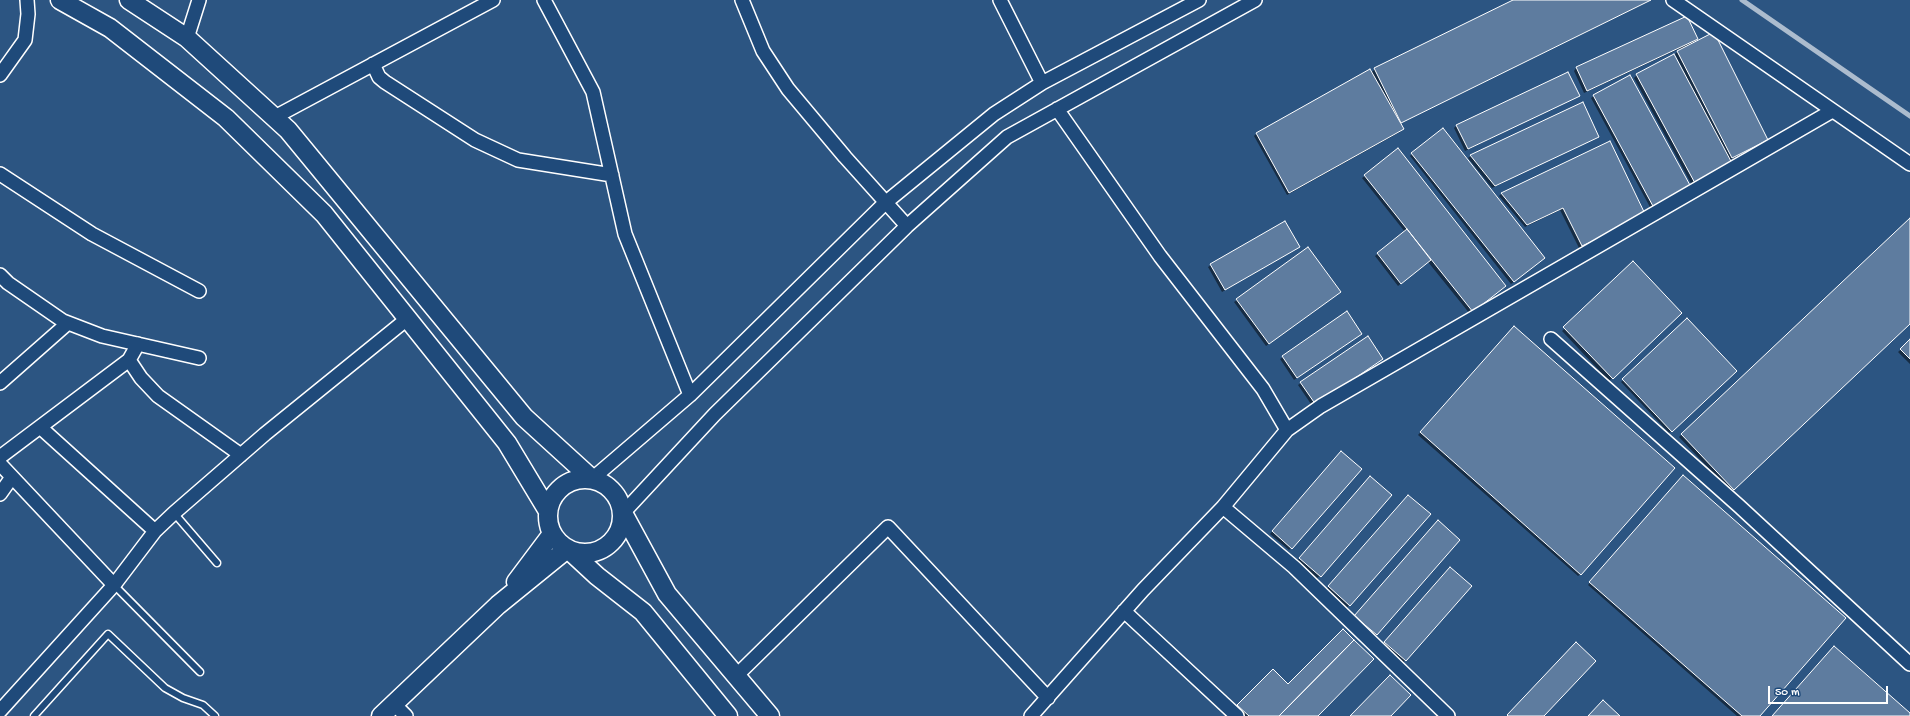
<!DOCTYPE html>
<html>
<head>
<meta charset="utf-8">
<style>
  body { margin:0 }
  #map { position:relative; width:1910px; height:716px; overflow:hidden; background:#2c5582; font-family:"Gochi Hand",sans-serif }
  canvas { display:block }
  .scale { position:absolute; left:1768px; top:686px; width:120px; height:18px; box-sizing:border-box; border:2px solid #fff; border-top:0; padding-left:5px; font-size:12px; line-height:14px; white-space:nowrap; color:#fff; -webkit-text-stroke:3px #1f4a7a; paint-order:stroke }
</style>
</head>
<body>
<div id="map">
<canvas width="1910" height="716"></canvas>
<div class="scale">50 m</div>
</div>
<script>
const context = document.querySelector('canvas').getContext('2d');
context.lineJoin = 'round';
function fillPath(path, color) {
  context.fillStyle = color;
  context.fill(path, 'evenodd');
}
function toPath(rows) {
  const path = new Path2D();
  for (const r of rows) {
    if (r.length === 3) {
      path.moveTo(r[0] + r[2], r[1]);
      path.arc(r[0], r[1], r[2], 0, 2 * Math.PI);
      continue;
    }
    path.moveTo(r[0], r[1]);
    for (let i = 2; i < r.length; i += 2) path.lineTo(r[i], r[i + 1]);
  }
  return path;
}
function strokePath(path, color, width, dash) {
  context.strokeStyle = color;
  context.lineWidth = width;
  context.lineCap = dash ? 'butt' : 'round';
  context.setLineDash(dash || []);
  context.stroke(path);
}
fillPath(toPath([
  [1515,0,1651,0,1399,124,1402,129,1400,132,1287,195,1254,136,1256,134,1371,73,1375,69],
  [1697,39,1692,44,1767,140,1730,160,1693,187,1634,78,1637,75,1685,74,1675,54,1681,48,1584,93,1574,71,1576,68],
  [1578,96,1465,151,1454,128,1456,126],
  [1594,96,1687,190,1651,209,1591,98],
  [1597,136,1492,188,1468,158,1471,156],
  [1412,154,1541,260,1511,284,1410,156],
  [1365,176,1505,286,1470,314,1428,262,1398,286,1375,256,1405,232,1362,178],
  [1502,193,1642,218,1579,248,1560,210,1525,227,1499,196],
  [1910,219,1910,322,1731,492,1679,437],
  [1298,247,1222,292,1208,267,1211,265],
  [1633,263,1681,313,1609,381,1562,331],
  [1340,292,1266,346,1234,302,1237,300],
  [1687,320,1735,371,1669,433,1621,382],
  [1511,330,1581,574,1578,576,1418,435],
  [1358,336,1294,380,1280,359,1283,357],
  [1367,337,1313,407,1298,385],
  [1910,341,1910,364,1898,352],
  [1339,455,1291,548,1289,550,1270,534],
  [1681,479,1758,716,1737,716,1588,585],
  [1368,480,1320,576,1317,578,1297,561],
  [1406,498,1349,605,1347,608,1326,590],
  [1435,524,1459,540,1374,637,1352,619],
  [1447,570,1405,660,1403,663,1382,645],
  [1273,670,1288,685,1317,716,1244,716,1236,708]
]), '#0007');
strokePath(toPath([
  [1742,0,1910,116]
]), '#acbcce', 5);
const building = toPath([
  [1513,0,1651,0,1401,123,1374,68,1513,0],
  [1687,16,1698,39,1587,91,1576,67,1687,16],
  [1714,32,1768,140,1732,158,1677,51,1714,32],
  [1674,54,1733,165,1696,185,1636,74,1674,54],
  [1370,69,1404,129,1289,193,1256,133,1370,69],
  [1568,72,1580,96,1468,149,1456,125,1568,72],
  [1630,75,1691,187,1654,208,1593,95,1630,75],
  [1583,102,1599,137,1495,186,1470,155,1583,102],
  [1443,128,1545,258,1514,282,1411,153,1443,128],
  [1610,141,1646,216,1582,246,1563,208,1527,225,1501,193,1610,141],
  [1398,148,1506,286,1473,312,1364,175,1398,148],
  [1910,218,1910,324,1734,490,1681,434,1910,218],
  [1285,221,1300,247,1225,290,1210,264,1285,221],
  [1407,229,1431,260,1401,284,1377,253,1407,229],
  [1308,247,1341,292,1269,344,1236,299,1308,247],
  [1633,261,1682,313,1613,379,1563,327,1633,261],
  [1347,311,1362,334,1297,378,1282,356,1347,311],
  [1687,318,1737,371,1672,432,1622,379,1687,318],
  [1514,326,1675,468,1581,575,1420,432,1514,326],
  [1368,336,1383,359,1316,405,1300,382,1368,336],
  [1910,339,1910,359,1900,349,1910,339],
  [1341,451,1362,469,1292,549,1272,531,1341,451],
  [1683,475,1846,618,1760,716,1742,716,1589,582,1683,475],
  [1370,476,1392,495,1321,577,1299,558,1370,476],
  [1408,495,1431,514,1350,606,1328,586,1408,495],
  [1438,520,1460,540,1377,635,1354,616,1438,520],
  [1450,567,1472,586,1406,661,1384,642,1450,567],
  [1343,629,1354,640,1279,716,1249,716,1237,705,1273,669,1288,684,1343,629],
  [1354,640,1374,659,1318,716,1279,716,1354,640],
  [1576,642,1596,661,1544,716,1508,716,1507,715,1576,642],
  [1834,646,1910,713,1910,716,1772,716,1834,646],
  [1390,675,1411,695,1391,716,1350,716,1390,675],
  [1603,700,1620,716,1588,716,1603,700]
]);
fillPath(building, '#5e7c9f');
strokePath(building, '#fff', 1);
const lane = toPath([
  [174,513,217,563],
  [114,585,200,672],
  [34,716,108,634,165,688,183,698,203,705,215,716]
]);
const street = toPath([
  [544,0,593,92,625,234,690,395],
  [742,0,763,51,788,89,845,157,907,226],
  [1000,0,1042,83],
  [1673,0,1910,164],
  [187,38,199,0],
  [373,64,379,77,385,82,475,140,518,160,612,175],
  [0,75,25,40,28,14,27,0],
  [1057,109,1160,256,1263,389,1287,430],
  [273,118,493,0],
  [0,174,92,234,199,291],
  [0,275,8,283,63,321,102,336,199,358],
  [1551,339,1739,506,1910,664],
  [129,360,141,378,158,396,241,455],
  [0,383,68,323],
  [40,427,155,531],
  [0,457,129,360,138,344],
  [0,464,114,585],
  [592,479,690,395,885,203,994,114,1042,83,1199,0],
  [0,494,12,477],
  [1223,507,1294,567,1448,716],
  [623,513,715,414,907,226,1007,137,1255,0],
  [1124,611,1237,716],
  [736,676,888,527,1048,698],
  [394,704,406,716],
  [0,711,114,585,155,531,174,513,265,434,407,319],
  [1031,716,1143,590,1223,507,1287,430,1321,406,1832,111]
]);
const secondary = toPath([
  [60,0,110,28,226,118,324,214,507,443,548,511],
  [129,0,187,38,288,130,524,417,592,479],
  [585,516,37],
  [623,513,667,594,770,716],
  [570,551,597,576,643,612,728,716],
  [516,582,552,534],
  [381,716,498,605,567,549]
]);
strokePath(lane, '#fff', 9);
strokePath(street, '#fff', 16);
strokePath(secondary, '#fff', 21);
strokePath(lane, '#1f4a7a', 6);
strokePath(street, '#1f4a7a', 13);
strokePath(secondary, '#1f4a7a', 18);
</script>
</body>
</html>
